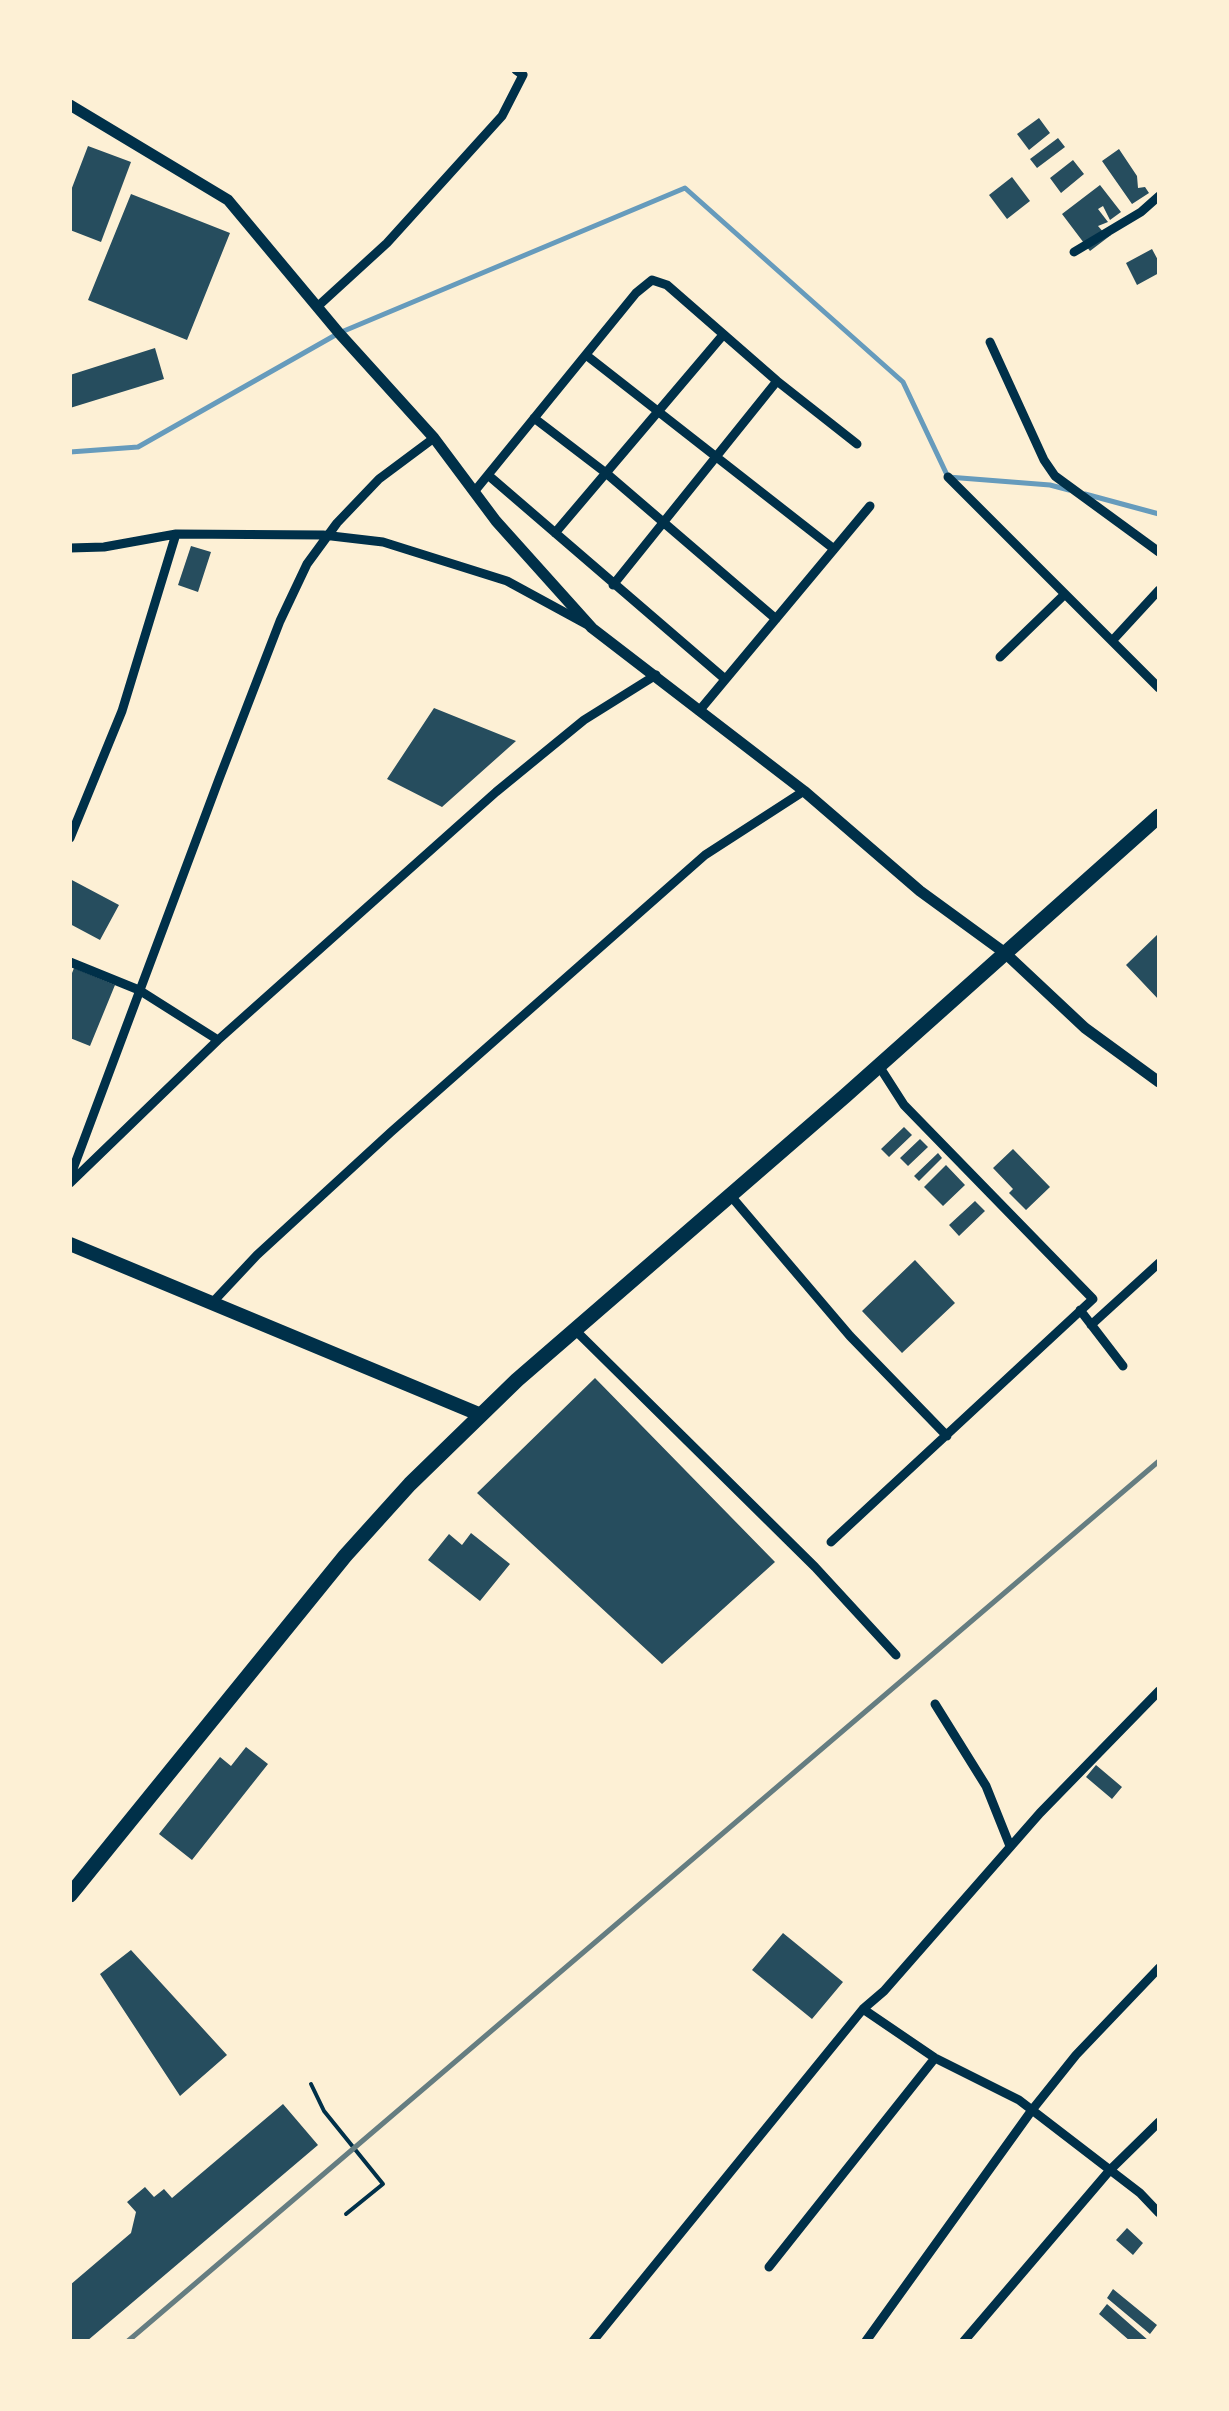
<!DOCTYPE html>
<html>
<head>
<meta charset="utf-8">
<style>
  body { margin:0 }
  #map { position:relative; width:1229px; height:2411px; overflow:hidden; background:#fdf0d5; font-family:Signika,sans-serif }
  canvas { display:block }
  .frame { position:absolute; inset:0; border:72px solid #fdf0d5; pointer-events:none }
</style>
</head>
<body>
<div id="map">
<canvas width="1229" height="2411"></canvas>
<div class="frame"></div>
</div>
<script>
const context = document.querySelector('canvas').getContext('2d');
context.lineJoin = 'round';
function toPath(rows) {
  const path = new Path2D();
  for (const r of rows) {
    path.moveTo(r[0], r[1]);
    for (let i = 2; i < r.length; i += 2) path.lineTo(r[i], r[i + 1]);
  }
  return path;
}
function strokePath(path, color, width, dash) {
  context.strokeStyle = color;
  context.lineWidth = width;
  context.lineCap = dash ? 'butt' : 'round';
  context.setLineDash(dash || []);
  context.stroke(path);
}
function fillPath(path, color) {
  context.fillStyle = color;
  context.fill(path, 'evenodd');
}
strokePath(toPath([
  [70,452,138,447,339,333,685,188,903,382,948,477,1050,485,1069,490],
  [1085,494,1159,514]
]), '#669bbc', 5);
fillPath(toPath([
  [1039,118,1050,133,1029,150,1017,134],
  [1058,138,1065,147,1037,168,1030,159],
  [88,146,131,162,101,242,70,230,70,193],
  [1119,149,1137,176,1138,188,1145,187,1149,193,1132,204,1102,161],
  [1073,160,1084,174,1061,193,1050,178],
  [1012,177,1030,201,1007,219,989,195],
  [1100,185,1121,212,1110,220,1103,206,1098,209,1108,222,1098,226,1105,234,1111,235,1090,251,1062,214],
  [131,194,230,233,187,340,88,300],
  [1152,249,1159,262,1159,273,1137,285,1126,263],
  [155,348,164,379,70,408,70,375],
  [191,546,211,552,198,592,178,585],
  [434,708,516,741,442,807,387,779],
  [70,879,119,905,100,940,70,924],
  [1159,933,1159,1000,1126,965],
  [74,968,115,985,90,1046,70,1038,70,978],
  [904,1127,912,1135,889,1157,881,1149],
  [920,1139,928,1147,908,1166,900,1158],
  [1013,1149,1050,1187,1026,1210,1009,1193,1013,1189,993,1168],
  [938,1153,942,1158,919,1181,914,1176],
  [946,1165,965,1185,943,1206,924,1187],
  [975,1201,985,1211,959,1236,949,1225],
  [915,1260,955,1303,902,1353,862,1311],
  [595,1378,775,1562,662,1664,477,1493],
  [471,1533,510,1564,480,1601,428,1560,449,1534,462,1545],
  [246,1747,268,1764,192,1860,159,1834,220,1757,231,1766],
  [1096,1765,1122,1787,1112,1799,1086,1777],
  [783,1933,843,1982,812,2019,752,1970],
  [131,1950,227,2055,180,2096,100,1974],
  [283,2104,318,2145,87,2341,70,2341,70,2285,131,2233,136,2212,127,2202,145,2187,154,2197,164,2189,172,2198],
  [1127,2228,1143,2243,1133,2255,1116,2240],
  [1113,2289,1157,2325,1150,2334,1107,2298],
  [1107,2304,1149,2341,1130,2341,1099,2314]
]), '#264d5e');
strokePath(toPath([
  [311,2084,324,2111,383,2184,346,2214]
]), '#003049', 4);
strokePath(toPath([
  [1074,252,1141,212,1159,196],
  [317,307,387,243,502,116,523,75,516,70],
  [990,342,1044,460,1055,476,1159,552],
  [586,355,834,549],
  [534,418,606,473,776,619],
  [488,475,725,679],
  [948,477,1159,688],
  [474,492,636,293,652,280,667,285,777,381,857,444],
  [555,533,723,335],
  [70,548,104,547,176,534,323,535,383,542,507,581,586,624],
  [613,585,777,381],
  [1112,641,1159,590],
  [1000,657,1065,594],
  [699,711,870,506],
  [70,838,122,711,176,534],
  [70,962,139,990,218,1040],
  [70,1177,219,779,280,621,307,564,337,523,379,479,434,438],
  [70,1183,218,1040,496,792,584,720,656,675],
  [730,1195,850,1336,947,1436],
  [212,1303,257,1255,391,1132,705,855,804,791],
  [1080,1310,1123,1366],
  [1091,1325,1159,1263],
  [574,1329,815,1567,896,1655],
  [831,1542,1093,1299,904,1105,879,1066],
  [935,1704,986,1786,1010,1846],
  [863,2009,935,2058,1019,2100,1140,2193,1159,2213],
  [769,2267,935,2058],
  [593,2341,863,2009,884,1991,1040,1813,1159,1691],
  [866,2341,1032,2110,1076,2055,1159,1968],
  [964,2341,1110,2170,1159,2122]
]), '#003049', 9);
strokePath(toPath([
  [70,105,228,200,339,333,434,438,496,521,592,628,804,791,920,891,1005,953,1085,1028,1159,1082]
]), '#003049', 11);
strokePath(toPath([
  [70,1244,481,1415]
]), '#003049', 14);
strokePath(toPath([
  [70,1895,345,1556,410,1484,517,1380,845,1096,1159,816]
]), '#003049', 15);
strokePath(toPath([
  [128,2341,1159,1461]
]), '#657d81', 5);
</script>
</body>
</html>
